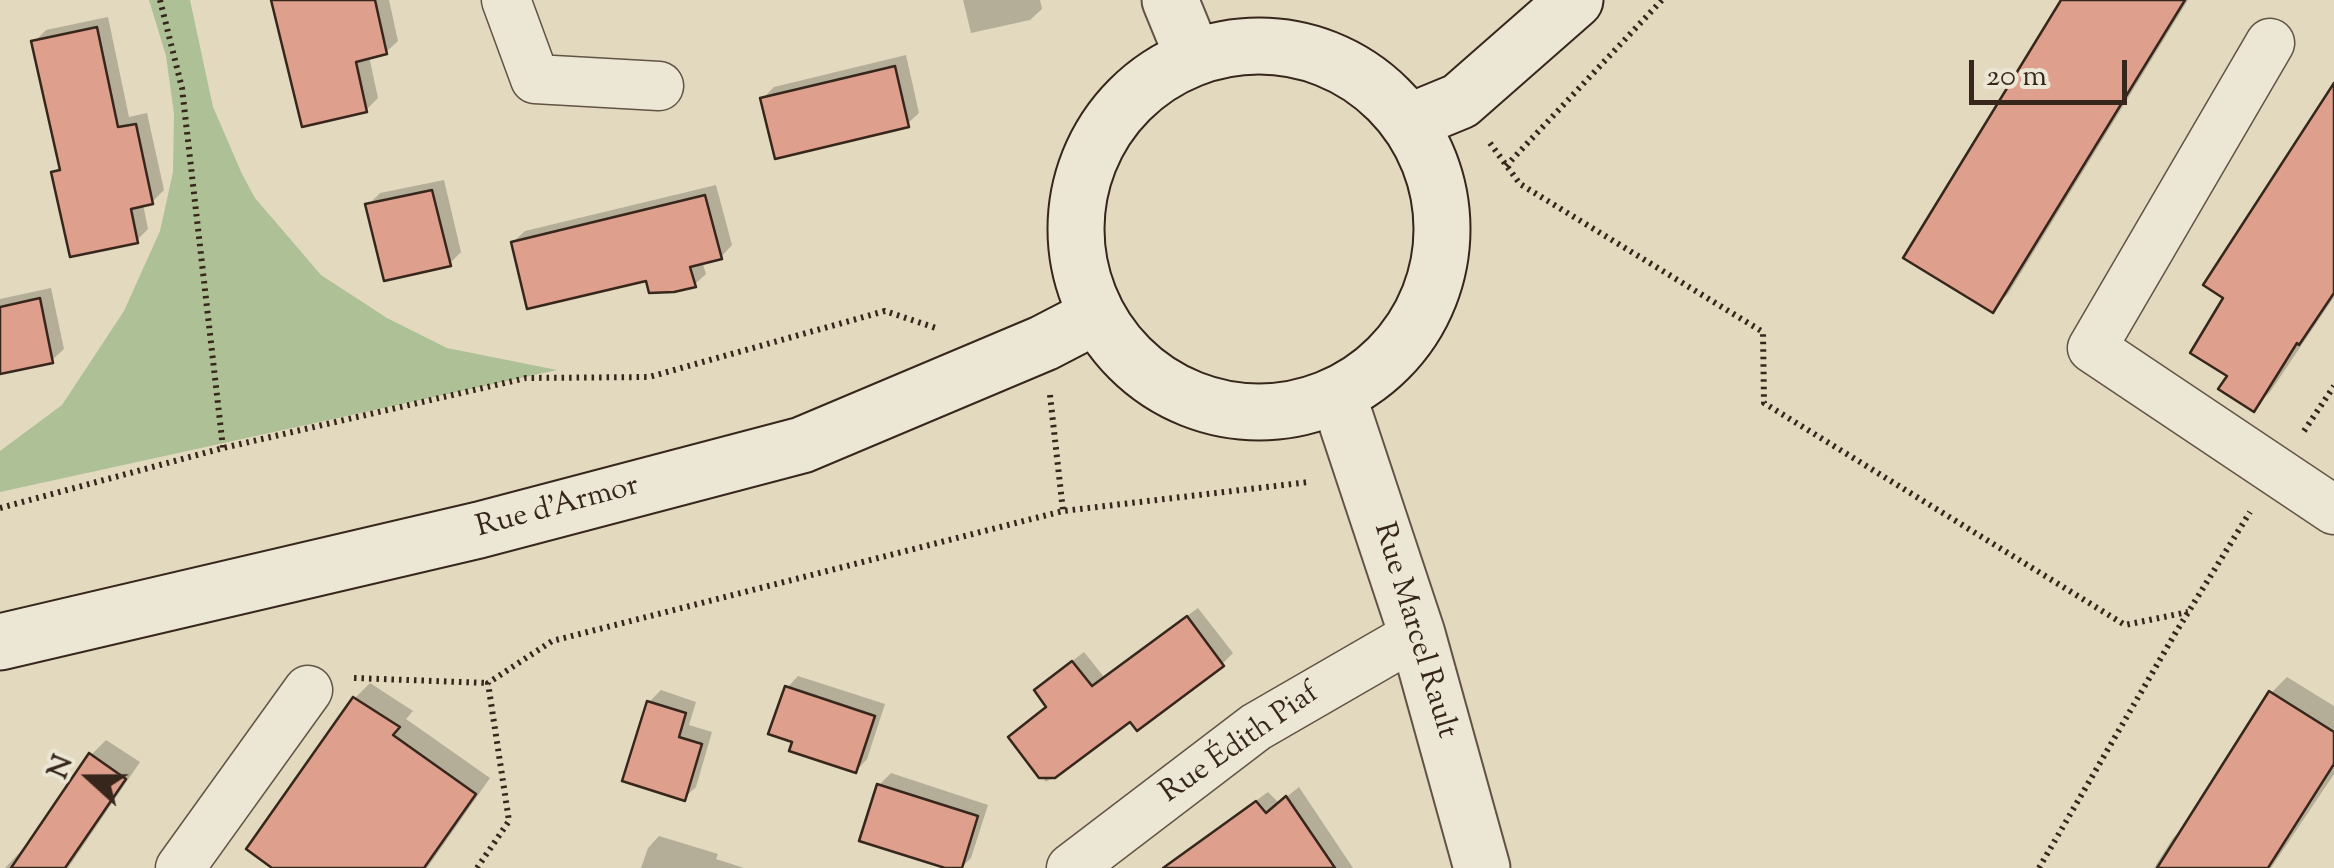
<!DOCTYPE html>
<html>
<head>
<meta charset="utf-8">
<style>
  body { margin:0 }
  #map { position:relative; width:2334px; height:868px; overflow:hidden; background:#e2d9be; font-family:"Sorts Mill Goudy",serif }
  canvas { display:block }
  .north { position:absolute; left:40px; top:728px; width:100px; height:100px; -webkit-text-stroke:8px #ece6d5; paint-order:stroke; rotate:291deg; font-size:28px; font-weight:700; line-height:40px; text-align:center; color:#37261c }
  .north::after { content:''; display:block; margin:auto; width:35px; height:45px; background:#37261c; clip-path:polygon(50% 0,100% 100%,50% 72%,0 100%) }
  .scale { position:absolute; left:1969px; top:60px; width:158px; height:45px; box-sizing:border-box; border:5px solid #37261c; border-top:0; padding-left:12px; font-size:30px; line-height:35px; white-space:nowrap; color:#37261c; -webkit-text-stroke:8px #ece6d5; paint-order:stroke }
</style>
</head>
<body>
<div id="map">
<canvas width="2334" height="868"></canvas>
<div class="north">N</div>
<div class="scale">20 m</div>
</div>
<script>
const context = document.querySelector('canvas').getContext('2d');
context.lineJoin = 'round';
function fillPath(path, color) {
  context.fillStyle = color;
  context.fill(path, 'evenodd');
}
function toPath(rows) {
  const path = new Path2D();
  for (const r of rows) {
    if (r.length === 3) {
      path.moveTo(r[0] + r[2], r[1]);
      path.arc(r[0], r[1], r[2], 0, 2 * Math.PI);
      continue;
    }
    path.moveTo(r[0], r[1]);
    for (let i = 2; i < r.length; i += 2) path.lineTo(r[i], r[i + 1]);
  }
  return path;
}
function strokePath(path, color, width, dash) {
  context.strokeStyle = color;
  context.lineWidth = width;
  context.lineCap = dash ? 'butt' : 'round';
  context.setLineDash(dash || []);
  context.stroke(path);
}
function label(font, color, halo, rows, align = 'center') {
  context.font = font + ' "Sorts Mill Goudy",serif';
  context.lineWidth = 10;
  context.setLineDash([]);
  context.textBaseline = 'middle';
  context.strokeStyle = halo;
  context.fillStyle = color;
  for (const [text, x, y, turn = 0] of rows) {
    context.save();
    context.translate(x, y);
    context.rotate((+turn || 0) * Math.PI / 180);
    context.textAlign = isNaN(turn) ? turn : align;
    if (halo) context.strokeText(text, 0, 0);
    context.fillText(text, 0, 0);
    context.restore();
  }
}
fillPath(toPath([
  [149,0,190,0,213,107,242,174,255,198,321,275,387,318,447,348,557,370,0,492,0,451,62,405,124,311,160,231,173,172,174,114,166,56]
]), '#aec095');
fillPath(toPath([
  [272,0,389,0,398,41,386,52,369,56,378,98,366,110],
  [963,0,1040,0,1042,9,1030,20,971,33],
  [2064,0,2188,0,2008,294,1992,310],
  [108,17,129,117,147,113,164,190,152,202,143,204,148,229,136,241,54,173,61,165,34,42,46,30],
  [906,55,919,113,907,124,763,98,774,87],
  [2334,84,2334,297,2270,392,2254,408,2230,376,2227,297],
  [444,180,461,252,450,263,368,205,380,193],
  [716,185,732,245,721,257,702,261,706,274,694,285,513,242,525,231],
  [51,288,64,349,52,360,0,371,0,299],
  [1198,608,1233,653,1222,664,1130,718,1046,782,1011,737,1048,706,1048,680,1084,652,1104,677],
  [798,676,885,704,867,759,856,771,795,740,787,688],
  [2287,677,2334,706,2334,774,2271,868,2154,868,2173,838,2188,823,2271,693],
  [370,683,413,711,406,719,490,778,427,868,276,868,355,698],
  [661,690,696,702,689,725,712,732,696,787,684,798,649,702],
  [106,740,140,762,68,868,5,868,22,850,25,853,91,755],
  [891,773,988,805,971,858,961,868,953,868,879,785],
  [1299,787,1353,868,1188,868,1187,854,1198,843,1268,792,1279,803],
  [659,836,718,854,716,859,744,868,641,868,648,848]
]), '#0003');
const building = toPath([
  [271,0,375,0,387,54,356,62,367,112,302,127,271,0],
  [2061,0,2185,0,1993,313,1903,258,2061,0],
  [97,27,118,127,136,124,153,204,131,209,138,243,70,257,51,172,60,170,31,41,97,27],
  [895,66,909,127,775,159,760,98,895,66],
  [2334,83,2334,293,2299,345,2297,343,2254,412,2218,389,2227,376,2190,353,2223,298,2203,285,2334,83],
  [432,190,451,266,384,281,365,204,432,190],
  [705,195,722,259,690,267,696,287,674,292,649,293,646,281,527,309,511,242,705,195],
  [40,298,53,363,0,374,0,307,40,298],
  [1187,616,1224,666,1137,731,1130,722,1055,778,1039,778,1008,737,1046,707,1034,690,1072,661,1092,686,1187,616],
  [785,686,875,716,856,773,789,751,792,742,768,734,785,686],
  [2269,691,2334,732,2334,764,2268,868,2157,868,2269,691],
  [353,697,400,727,393,735,476,794,424,868,272,868,246,849,353,697],
  [647,701,686,713,679,737,702,744,685,801,622,781,647,701],
  [89,753,126,779,65,868,11,868,89,753],
  [877,784,978,816,962,868,945,868,859,841,877,784],
  [1286,796,1335,868,1163,868,1256,801,1266,813,1286,796]
]);
fillPath(building, '#dea08c');
strokePath(building, '#37261c', 2.5);
const minor = toPath([
  [506,0,535,79,659,86],
  [2270,43,2092,348,2334,510],
  [180,868,308,690],
  [1071,868,1256,727,1417,634]
]);
const tertiary = toPath([
  [1170,0,1193,56],
  [1338,396,1417,634,1482,868]
]);
const secondary = toPath([
  [1259,229,183],
  [1409,122,1460,101,1575,0],
  [0,642,479,530,802,445,1044,343,1096,316]
]);
strokePath(minor, '#625344', 51);
strokePath(tertiary, '#625344', 59);
strokePath(secondary, '#37261c', 59);
strokePath(toPath([
  [160,0,182,88,223,448],
  [1490,143,1520,184,1763,332,1764,403,2125,625,2188,612],
  [1506,166,1662,0],
  [1050,395,1063,511],
  [2304,431,2334,386],
  [0,508,223,448,526,378,649,377,885,311,936,328],
  [354,678,488,683],
  [477,868,509,821,488,683,552,641,1063,511,1309,482],
  [2039,868,2176,632,2250,512]
]), '#37261c', 6, [2.5, 5]);
strokePath(minor, '#ece6d5', 48);
strokePath(tertiary, '#ece6d5', 55);
strokePath(secondary, '#ece6d5', 55);
label('30px', '#37261c', '#ece6d5', [
  ["Rue d'Armor",558,509,-15],
  ["Rue Marcel Rault",1413,631,73],
  ["Rue Édith Piaf",1241,745,-35]
]);
</script>
</body>
</html>
